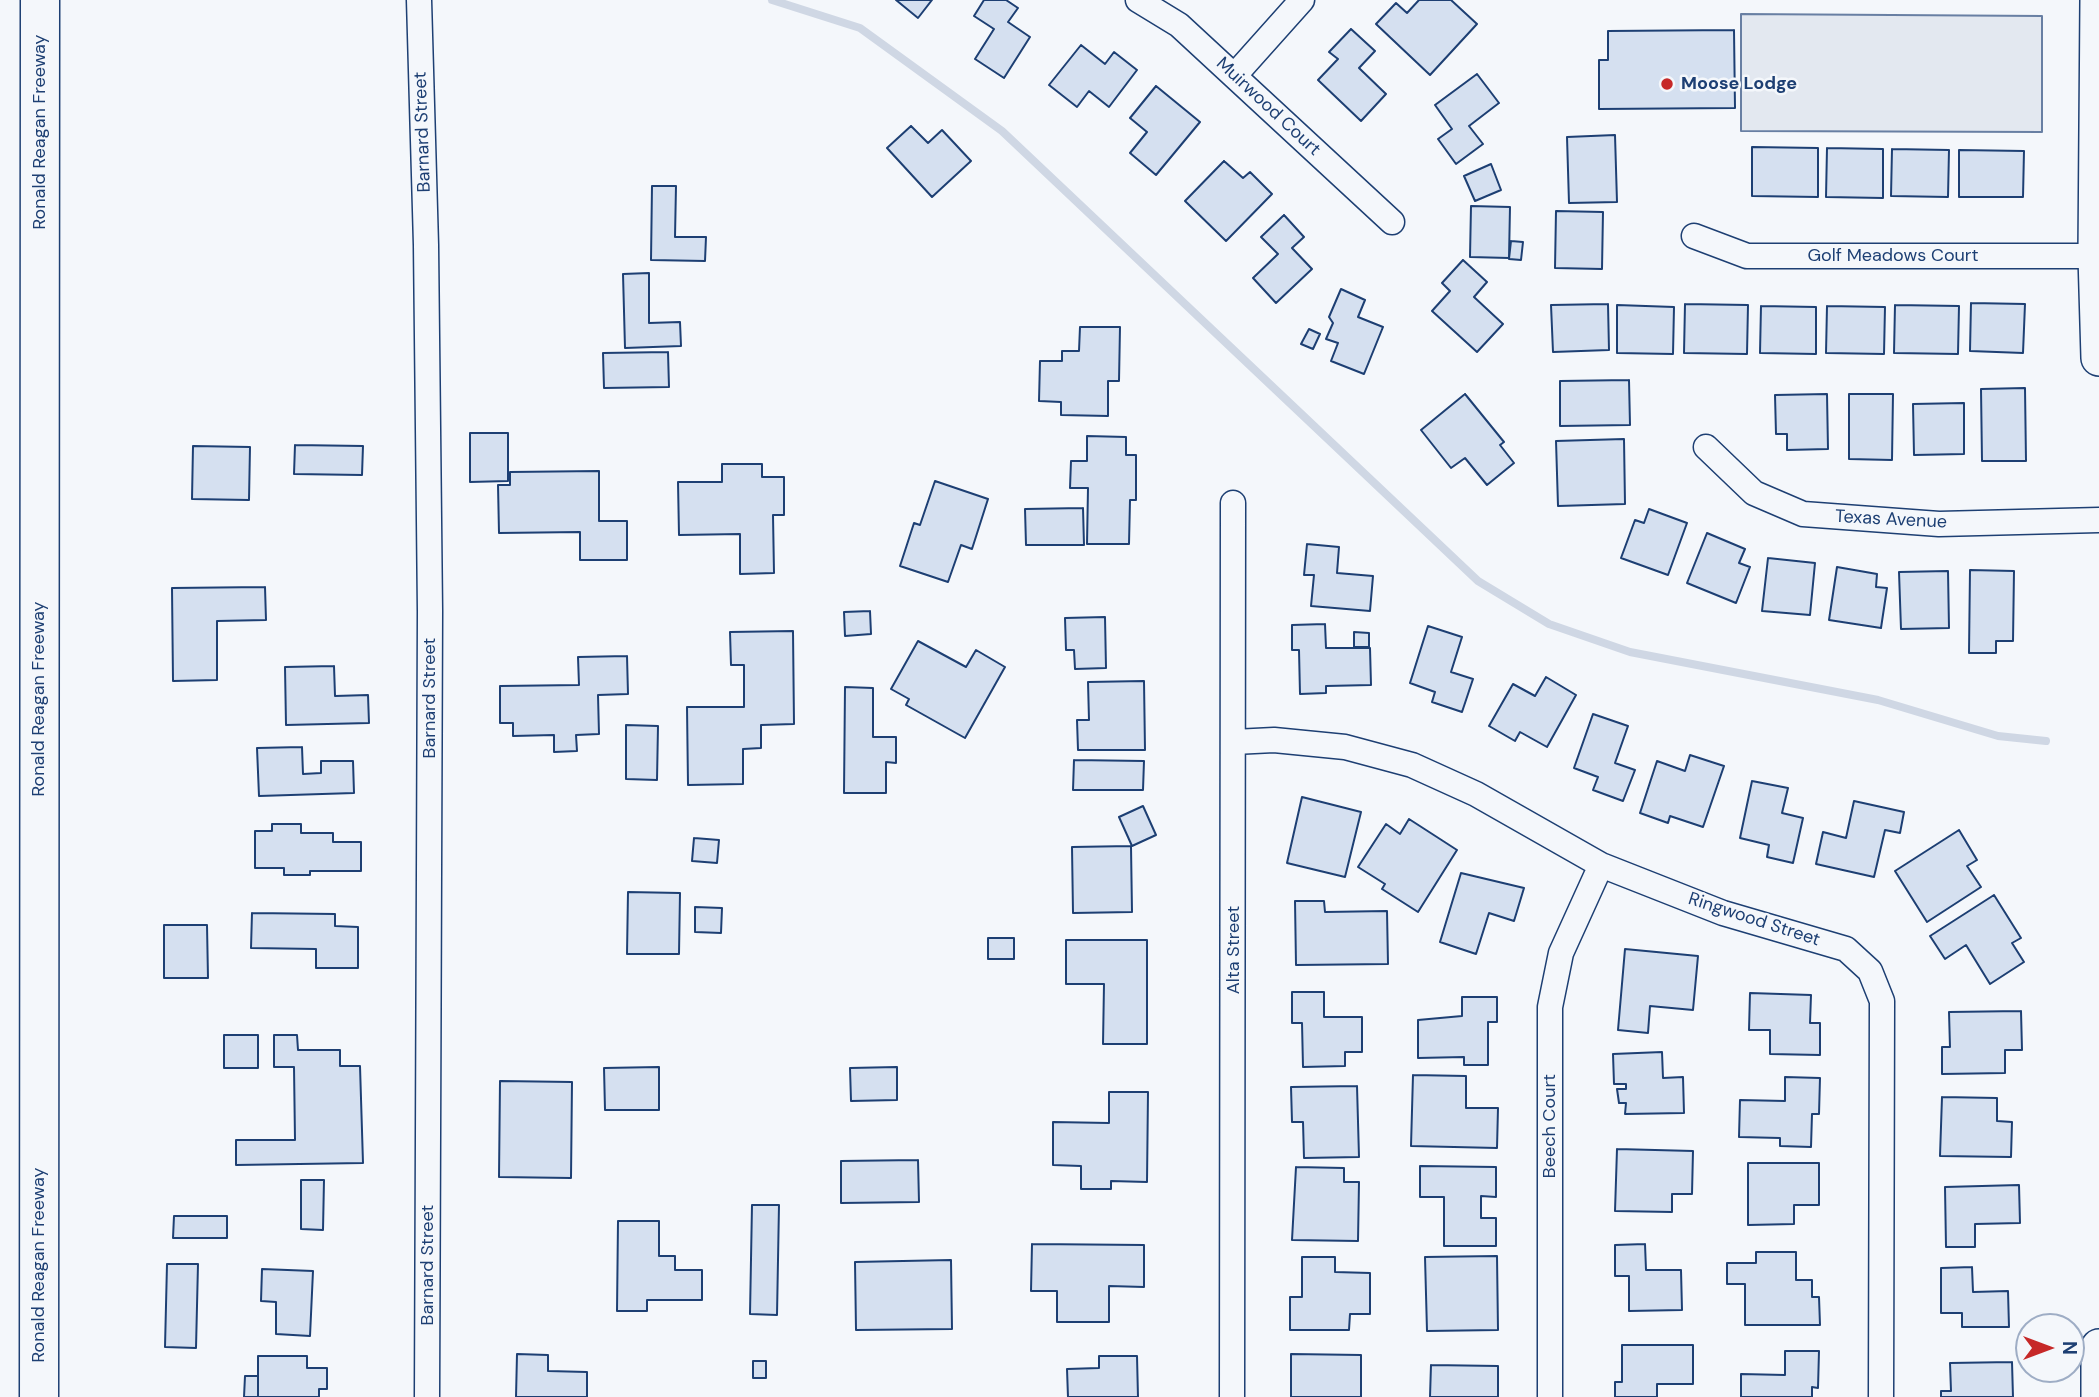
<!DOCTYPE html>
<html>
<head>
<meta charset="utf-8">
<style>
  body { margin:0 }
  #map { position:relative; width:2099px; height:1397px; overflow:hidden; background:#f4f7fb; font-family:"DM Sans",sans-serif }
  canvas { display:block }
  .north { position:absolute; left:2015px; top:1313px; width:70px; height:70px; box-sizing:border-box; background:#f4f7fb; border:2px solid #9eadc5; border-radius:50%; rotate:90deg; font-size:19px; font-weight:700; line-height:28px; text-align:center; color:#1d3f73 }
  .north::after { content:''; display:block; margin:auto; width:24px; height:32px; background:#c62828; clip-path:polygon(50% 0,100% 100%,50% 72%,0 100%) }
</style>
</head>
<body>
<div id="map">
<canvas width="2099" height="1397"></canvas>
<div class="north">N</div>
</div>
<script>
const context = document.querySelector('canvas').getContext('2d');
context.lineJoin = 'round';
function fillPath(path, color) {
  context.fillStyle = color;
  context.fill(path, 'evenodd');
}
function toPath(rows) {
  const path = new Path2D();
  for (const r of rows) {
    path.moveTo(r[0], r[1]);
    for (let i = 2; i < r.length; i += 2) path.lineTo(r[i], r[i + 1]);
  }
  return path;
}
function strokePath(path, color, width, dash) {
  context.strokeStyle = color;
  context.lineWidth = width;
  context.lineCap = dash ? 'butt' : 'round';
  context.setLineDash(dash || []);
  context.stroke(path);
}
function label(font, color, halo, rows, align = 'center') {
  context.font = font + ' "DM Sans",sans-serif';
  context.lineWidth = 5;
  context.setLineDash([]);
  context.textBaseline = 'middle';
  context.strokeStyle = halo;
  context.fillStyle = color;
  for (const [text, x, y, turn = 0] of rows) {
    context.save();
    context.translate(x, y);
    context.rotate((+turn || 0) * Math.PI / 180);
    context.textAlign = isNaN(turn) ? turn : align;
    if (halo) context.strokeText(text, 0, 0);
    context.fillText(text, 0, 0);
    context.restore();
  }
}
const parking = toPath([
  [1741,14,2042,16,2042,132,1741,131,1741,14]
]);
fillPath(parking, '#e3e8f0');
strokePath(parking, '#687fa3', 2);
strokePath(toPath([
  [772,0,860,28,1002,131,1478,581,1549,624,1630,652,1878,700,1998,736,2046,741]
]), '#cfd7e4', 8);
const building = toPath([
  [896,0,932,0,918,18,896,0],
  [984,0,1006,0,1018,8,1008,22,1030,37,1004,78,975,59,994,29,974,16,984,0],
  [1419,0,1451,0,1477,24,1430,75,1376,24,1396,3,1407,13,1419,0],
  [1351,29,1375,51,1359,68,1386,94,1361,121,1318,80,1338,59,1329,52,1351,29],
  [1734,30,1735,108,1599,109,1599,60,1608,60,1608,31,1734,30],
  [1081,45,1105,64,1114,52,1137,70,1109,107,1089,91,1077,107,1049,85,1081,45],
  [1477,74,1499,103,1469,126,1483,144,1456,164,1438,139,1452,129,1435,105,1477,74],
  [1156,86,1200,122,1156,175,1130,153,1147,132,1130,118,1156,86],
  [911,126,928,143,942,130,971,161,932,197,887,148,911,126],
  [1615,135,1617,202,1569,203,1567,137,1615,135],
  [1752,147,1818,148,1818,197,1752,196,1752,147],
  [1827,148,1883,149,1883,198,1826,197,1827,148],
  [1892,149,1949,150,1948,197,1891,196,1892,149],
  [1959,150,2024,151,2023,197,1959,197,1959,150],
  [1224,161,1243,178,1250,172,1272,194,1226,241,1185,201,1224,161],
  [1491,164,1501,190,1475,201,1464,176,1491,164],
  [652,186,676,186,675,237,706,237,705,261,651,260,652,186],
  [1471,206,1510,207,1509,258,1470,257,1471,206],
  [1556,211,1603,212,1602,269,1555,268,1556,211],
  [1284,215,1304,237,1292,248,1312,269,1276,303,1253,278,1278,254,1261,237,1284,215],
  [1511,241,1523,242,1521,260,1509,259,1511,241],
  [1463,260,1487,282,1474,297,1503,324,1477,352,1432,311,1450,291,1442,283,1463,260],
  [649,273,649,323,680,322,681,346,625,348,623,274,649,273],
  [1341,289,1365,300,1358,317,1383,327,1364,374,1331,361,1338,343,1326,339,1333,323,1329,317,1341,289],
  [1971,303,2025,304,2023,353,1970,351,1971,303],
  [1608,304,1609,350,1553,352,1551,305,1608,304],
  [1685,304,1748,305,1747,354,1684,353,1685,304],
  [1617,305,1674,307,1673,354,1617,353,1617,305],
  [1895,305,1959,306,1958,354,1894,353,1895,305],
  [1761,306,1816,307,1816,354,1760,353,1761,306],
  [1827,306,1885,307,1884,354,1826,353,1827,306],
  [1080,327,1120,327,1119,381,1108,381,1108,416,1061,415,1061,402,1039,401,1040,361,1062,361,1062,351,1079,351,1080,327],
  [1309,329,1320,334,1313,349,1301,344,1309,329],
  [668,352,669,387,604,388,603,353,668,352],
  [1629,380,1630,425,1560,426,1560,381,1629,380],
  [2025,388,2026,461,1982,461,1981,389,2025,388],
  [1465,394,1504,442,1500,445,1514,463,1487,485,1465,458,1451,468,1421,430,1465,394],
  [1827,394,1828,449,1787,450,1787,434,1776,434,1775,395,1827,394],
  [1849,394,1893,394,1892,460,1849,459,1849,394],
  [1964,403,1964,454,1914,455,1913,404,1964,403],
  [470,433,508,433,508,481,470,482,470,433],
  [1087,436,1126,437,1126,455,1136,455,1136,500,1130,500,1129,544,1087,544,1088,488,1070,488,1071,461,1087,461,1087,436],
  [1624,439,1625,504,1558,506,1556,441,1624,439],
  [295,445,363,446,362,475,294,474,295,445],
  [193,446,250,447,249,500,192,499,193,446],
  [722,464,762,464,762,477,784,477,784,515,773,515,774,573,740,574,740,534,679,535,678,482,722,482,722,464],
  [599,471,599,521,627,521,627,560,580,560,580,532,499,533,498,485,510,485,510,472,599,471],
  [935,481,988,499,972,549,961,545,948,582,900,566,914,523,920,525,935,481],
  [1083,508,1084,545,1026,545,1025,509,1083,508],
  [1649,509,1687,523,1668,575,1621,558,1635,520,1644,523,1649,509],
  [1707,533,1745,549,1739,563,1750,567,1736,603,1687,583,1707,533],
  [1307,544,1339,547,1337,573,1373,576,1370,611,1311,606,1314,575,1304,575,1307,544],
  [1768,558,1815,563,1810,615,1762,611,1768,558],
  [1837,567,1877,574,1876,587,1887,588,1881,628,1829,620,1837,567],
  [1970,570,2014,571,2013,641,1996,641,1996,653,1969,653,1970,570],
  [1948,571,1949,628,1901,629,1899,572,1948,571],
  [265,587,266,620,217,621,217,680,173,681,172,588,265,587],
  [870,611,871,634,845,636,844,612,870,611],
  [1105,617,1106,668,1075,669,1074,650,1066,650,1065,618,1105,617],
  [1325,624,1326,648,1370,648,1371,685,1326,686,1326,693,1300,694,1299,650,1292,650,1292,625,1325,624],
  [1428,626,1462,637,1451,672,1473,679,1462,712,1432,702,1435,692,1410,683,1428,626],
  [793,631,794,724,761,725,761,748,743,749,743,784,688,785,687,707,744,707,744,665,731,665,730,632,793,631],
  [1354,632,1369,633,1369,647,1354,647,1354,632],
  [918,641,966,667,976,650,1005,667,965,738,906,705,909,699,891,689,918,641],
  [627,656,628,694,598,695,599,734,576,735,577,751,554,752,554,735,513,736,513,723,500,723,500,686,579,685,578,657,627,656],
  [334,666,335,696,368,695,369,723,286,725,285,667,334,666],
  [1546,677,1576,695,1547,747,1520,732,1515,741,1489,726,1513,684,1535,696,1546,677],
  [1144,681,1145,750,1078,750,1077,720,1089,720,1088,682,1144,681],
  [845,687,873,688,873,737,896,737,896,763,886,762,886,793,844,793,845,687],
  [1593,714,1628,726,1615,763,1635,770,1623,801,1593,790,1598,777,1574,768,1593,714],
  [626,725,658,726,657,780,626,779,626,725],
  [302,747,303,774,321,773,321,761,353,761,354,793,259,796,257,748,302,747],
  [1690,755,1724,766,1703,827,1670,816,1668,823,1640,813,1657,761,1685,771,1690,755],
  [1074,760,1144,761,1143,790,1073,790,1074,760],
  [1752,781,1788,788,1782,813,1803,818,1793,863,1767,857,1769,845,1740,838,1752,781],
  [1302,797,1361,812,1345,877,1287,863,1302,797],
  [1854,801,1904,812,1900,833,1885,830,1874,877,1816,864,1823,832,1846,838,1854,801],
  [1143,806,1156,835,1132,846,1119,817,1143,806],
  [1409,819,1457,850,1418,912,1382,889,1385,884,1358,867,1386,824,1400,834,1409,819],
  [272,824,301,824,301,833,333,833,333,842,361,842,361,871,310,871,310,875,284,875,284,868,255,868,255,831,272,831,272,824],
  [1959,830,1977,860,1967,866,1981,887,1927,922,1895,871,1959,830],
  [694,838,719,840,717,863,692,861,694,838],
  [1131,846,1132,912,1073,913,1072,847,1131,846],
  [1461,873,1524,888,1514,921,1489,913,1476,954,1440,942,1461,873],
  [628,892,680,893,679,954,627,954,628,892],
  [1994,895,2021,938,2012,943,2024,962,1990,984,1966,945,1945,959,1930,936,1994,895],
  [1295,901,1324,901,1325,912,1387,911,1388,964,1296,965,1295,901],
  [695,907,722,908,721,933,695,932,695,907],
  [252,913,335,914,335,926,358,927,358,968,316,968,316,949,251,948,252,913],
  [164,925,207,925,208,978,164,978,164,925],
  [988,938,1014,938,1014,959,988,959,988,938],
  [1066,940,1147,940,1147,1044,1103,1044,1104,984,1066,984,1066,940],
  [1625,949,1698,956,1693,1010,1650,1006,1648,1033,1618,1030,1625,949],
  [1292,992,1324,992,1324,1017,1362,1017,1362,1052,1345,1052,1345,1066,1303,1067,1302,1023,1292,1023,1292,992],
  [1750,993,1811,995,1810,1023,1820,1023,1820,1055,1770,1054,1770,1030,1749,1030,1750,993],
  [1462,997,1497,997,1497,1022,1488,1022,1488,1065,1464,1065,1464,1057,1418,1058,1418,1020,1462,1016,1462,997],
  [2021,1011,2022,1050,2005,1050,2005,1073,1942,1074,1942,1047,1950,1047,1949,1012,2021,1011],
  [224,1035,258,1035,258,1068,224,1068,224,1035],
  [274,1035,297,1035,298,1050,340,1050,340,1066,360,1066,363,1163,236,1165,236,1140,295,1140,294,1067,274,1067,274,1035],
  [1662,1052,1663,1078,1683,1077,1684,1113,1625,1114,1626,1103,1619,1103,1617,1089,1626,1089,1626,1084,1614,1084,1613,1054,1662,1052],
  [659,1067,659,1110,605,1110,604,1068,659,1067],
  [897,1067,897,1100,851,1101,850,1068,897,1067],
  [1413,1075,1466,1076,1466,1108,1498,1108,1497,1148,1411,1146,1413,1075],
  [1785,1077,1820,1078,1819,1114,1812,1114,1811,1147,1780,1146,1780,1138,1739,1137,1740,1100,1785,1101,1785,1077],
  [500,1081,572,1082,571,1178,499,1177,500,1081],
  [1357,1086,1359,1157,1304,1158,1303,1122,1292,1122,1291,1087,1357,1086],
  [1109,1092,1148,1092,1147,1182,1111,1181,1111,1189,1081,1189,1081,1166,1053,1165,1053,1122,1109,1123,1109,1092],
  [1942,1097,1997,1098,1997,1121,2012,1122,2011,1157,1940,1156,1942,1097],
  [1617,1149,1693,1151,1692,1194,1672,1194,1672,1212,1615,1211,1617,1149],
  [918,1160,919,1202,841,1203,841,1161,918,1160],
  [1748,1163,1819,1163,1819,1205,1794,1205,1794,1224,1748,1225,1748,1163],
  [1420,1166,1496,1167,1496,1197,1481,1196,1481,1218,1496,1218,1496,1246,1444,1246,1444,1197,1420,1197,1420,1166],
  [1296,1167,1344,1168,1344,1182,1359,1182,1358,1241,1292,1240,1296,1167],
  [301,1180,324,1180,323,1230,301,1229,301,1180],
  [2019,1185,2020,1223,1975,1224,1975,1247,1946,1247,1945,1187,2019,1185],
  [752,1205,779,1205,777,1315,750,1314,752,1205],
  [174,1216,227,1216,227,1238,173,1238,174,1216],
  [618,1221,659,1221,659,1256,675,1256,675,1270,702,1270,702,1300,647,1300,647,1311,617,1311,618,1221],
  [1032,1244,1144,1245,1144,1287,1109,1286,1109,1322,1057,1322,1057,1291,1031,1291,1032,1244],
  [1645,1244,1646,1270,1681,1270,1682,1310,1629,1311,1629,1276,1615,1276,1615,1245,1645,1244],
  [1756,1252,1796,1252,1796,1280,1812,1280,1812,1297,1819,1297,1820,1325,1745,1325,1745,1284,1727,1284,1727,1263,1756,1263,1756,1252],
  [1497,1256,1498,1330,1427,1331,1425,1257,1497,1256],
  [1302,1257,1335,1257,1335,1272,1370,1273,1370,1314,1350,1314,1349,1330,1290,1330,1290,1297,1302,1297,1302,1257],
  [951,1260,952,1329,856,1330,855,1262,951,1260],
  [167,1264,198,1264,196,1348,165,1347,167,1264],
  [1972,1267,1973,1292,2008,1291,2009,1327,1962,1327,1962,1313,1941,1313,1941,1268,1972,1267],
  [262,1269,313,1271,310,1336,276,1334,276,1302,261,1301,262,1269],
  [1622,1345,1693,1345,1693,1384,1657,1384,1657,1397,1615,1397,1615,1382,1622,1382,1622,1345],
  [1785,1351,1819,1351,1818,1388,1812,1387,1812,1397,1741,1397,1741,1374,1785,1375,1785,1351],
  [517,1354,548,1355,548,1371,587,1372,587,1397,516,1397,517,1354],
  [1291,1354,1361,1355,1361,1397,1291,1397,1291,1354],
  [258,1356,307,1356,307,1368,327,1368,327,1389,319,1389,319,1397,258,1397,258,1356],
  [1099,1356,1137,1356,1138,1397,1068,1397,1067,1369,1099,1368,1099,1356],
  [753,1361,766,1361,766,1378,753,1378,753,1361],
  [2012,1362,2013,1397,1941,1397,1941,1391,1951,1391,1950,1363,2012,1362],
  [1431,1365,1498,1366,1498,1397,1430,1397,1431,1365],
  [245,1376,258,1376,258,1397,244,1397,245,1376]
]);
fillPath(building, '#d5e0f0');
strokePath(building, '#1d3f73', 2);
const street = toPath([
  [419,0,426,245,430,611,427,1397],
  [1138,0,1179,25,1392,222],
  [1235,75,1302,0],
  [1694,236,1747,256,2096,256],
  [1706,447,1754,493,1803,514,1939,524,2099,520],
  [1234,742,1274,740,1345,747,1412,765,1476,794,1601,865,1723,913,1846,949,1870,971,1882,1001,1881,1397],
  [1232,1397,1233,503],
  [1550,1397,1550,1007,1561,953,1601,865]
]);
const secondary = toPath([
  [2098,0,2096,256,2099,358],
  [2099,1397,2099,1347]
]);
const highway = toPath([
  [39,1397,40,0]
]);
strokePath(street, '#1d3f73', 27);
strokePath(secondary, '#1d3f73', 38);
strokePath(highway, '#1d3f73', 41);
strokePath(street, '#f4f7fb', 24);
strokePath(secondary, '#f4f7fb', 35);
strokePath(highway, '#f4f7fb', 38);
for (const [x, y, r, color] of [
  [1667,84,7,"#c62828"]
]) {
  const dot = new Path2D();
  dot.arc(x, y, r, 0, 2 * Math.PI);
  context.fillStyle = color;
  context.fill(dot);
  strokePath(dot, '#f4f7fb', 2.5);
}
label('bold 18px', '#1d3f73', '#f4f7fb', [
  ["Moose Lodge",1681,84]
], 'left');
label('18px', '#1d3f73', '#f4f7fb', [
  ["Muirwood Court",1268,107,43],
  ["Ronald Reagan Freeway",40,132,-90],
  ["Barnard Street",423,132,-92],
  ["Golf Meadows Court",1893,256],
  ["Texas Avenue",1891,520,3],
  ["Barnard Street",430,698,-90],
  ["Ronald Reagan Freeway",39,699,-90],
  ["Ringwood Street",1754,920,18],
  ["Alta Street",1234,950,-90],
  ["Beech Court",1550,1126,-90],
  ["Ronald Reagan Freeway",39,1265,-90],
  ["Barnard Street",428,1265,-90]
]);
</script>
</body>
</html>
